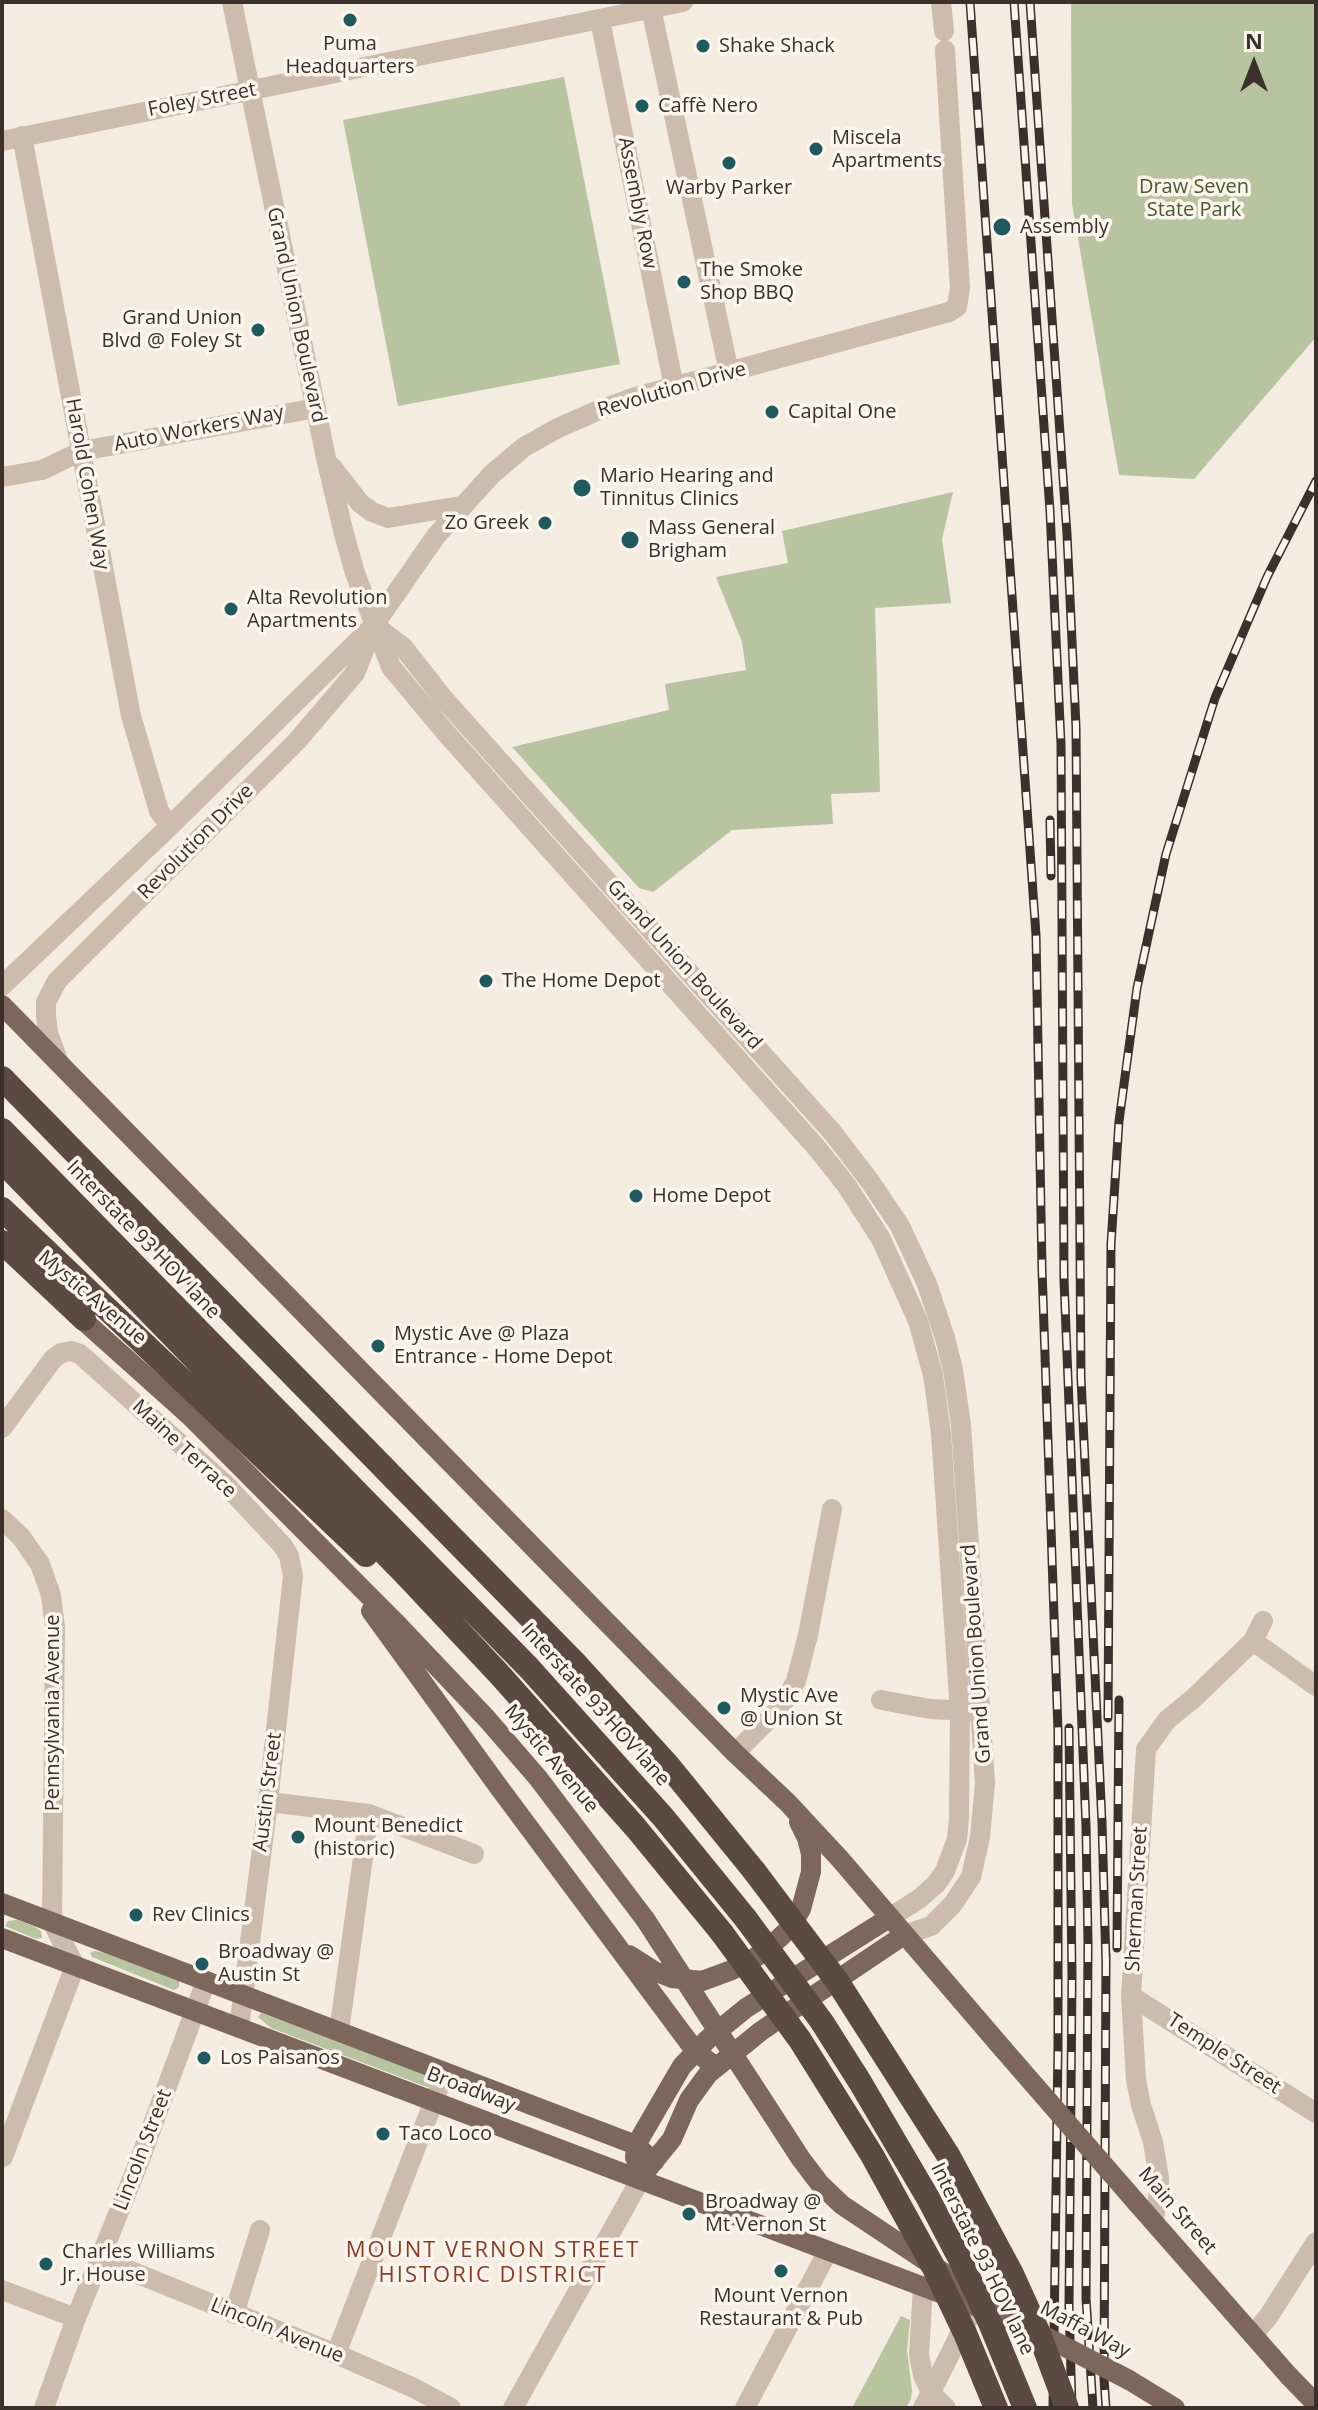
<!DOCTYPE html>
<html>
<head>
<meta charset="utf-8">
<style>
  body { margin:0 }
  #map { position:relative; width:1318px; height:2410px; overflow:hidden; background:#f4ebe1; font-family:"Open Sans",sans-serif }
  canvas { display:block }
  .frame { position:absolute; inset:0; border:4px solid #3b302b; pointer-events:none }
  .north { position:absolute; left:1214px; top:24px; width:80px; height:80px; -webkit-text-stroke:6px #fbf5ee; paint-order:stroke; rotate:0deg; font-size:22px; font-weight:700; line-height:32px; text-align:center; color:#3b302b }
  .north::after { content:''; display:block; margin:auto; width:28px; height:36px; background:#3b302b; clip-path:polygon(50% 0,100% 100%,50% 72%,0 100%) }
</style>
</head>
<body>
<div id="map">
<canvas width="1318" height="2410"></canvas>
<div class="frame"></div>
<div class="north">N</div>
</div>
<script>
const context = document.querySelector('canvas').getContext('2d');
context.lineJoin = 'round';
function fillPath(path, color) {
  context.fillStyle = color;
  context.fill(path, 'evenodd');
}
function toPath(rows) {
  const path = new Path2D();
  for (const r of rows) {
    path.moveTo(r[0], r[1]);
    for (let i = 2; i < r.length; i += 2) path.lineTo(r[i], r[i + 1]);
  }
  return path;
}
function strokePath(path, color, width, dash) {
  context.strokeStyle = color;
  context.lineWidth = width;
  context.lineCap = dash ? 'butt' : 'round';
  context.setLineDash(dash || []);
  context.stroke(path);
}
function label(font, color, halo, rows, align = 'center') {
  context.font = font + ' "Open Sans",sans-serif';
  context.lineWidth = 7;
  context.setLineDash([]);
  context.textBaseline = 'middle';
  context.strokeStyle = halo;
  context.fillStyle = color;
  for (const [text, x, y, turn = 0] of rows) {
    context.save();
    context.translate(x, y);
    context.rotate((+turn || 0) * Math.PI / 180);
    context.textAlign = isNaN(turn) ? turn : align;
    if (halo) context.strokeText(text, 0, 0);
    context.fillText(text, 0, 0);
    context.restore();
  }
}
fillPath(toPath([
  [1071,2,1316,2,1316,337,1194,479,1119,475,1072,204],
  [564,77,620,364,398,406,343,120],
  [953,492,942,539,951,603,875,608,880,792,831,794,833,824,732,830,653,892,639,888,512,747,669,710,665,684,746,670,742,642,716,577,788,563,782,531],
  [17,1920,33,1926,41,1931,42,1938,36,1939,5,1926,8,1921],
  [94,1951,105,1953,179,1981,179,1987,174,1990,92,1957,90,1953],
  [261,2013,430,2076,432,2079,430,2086,427,2087,271,2028,258,2017],
  [901,2316,910,2320,907,2350,912,2390,911,2399,906,2408,852,2408]
]), '#b8c4a0');
strokePath(toPath([
  [232,2,326,458,344,534,355,573,391,667,446,733,816,1147,847,1186,881,1239,918,1321,933,1375,941,1433,960,1712,959,1818,957,1839,945,1871,936,1884,919,1899,889,1918],
  [941,2,944,31],
  [651,8,729,372],
  [600,20,674,387],
  [22,136,131,716,159,811,170,826],
  [2,141,683,2],
  [332,467,360,503,372,512,388,518,461,506],
  [2,477,42,470,82,451,316,408],
  [374,625,403,647,443,698,833,1133,869,1180,900,1226,927,1284,945,1338,953,1370,961,1425,985,1783,980,1837,971,1877,953,1904,931,1926,904,1935],
  [2,986,170,826,374,625,436,536,492,474,524,447,558,428,599,410,636,397,949,312,957,307,960,288,945,50],
  [59,1063,48,1033,46,1016,46,1002,57,981,297,741,355,673,371,633],
  [2,1428,53,1359,61,1353,71,1351,80,1354,226,1485,283,1546,289,1556,293,1576,268,1802,239,2028],
  [2,1519,21,1537,40,1564,51,1595,55,1628,52,1922,75,1966,3,2157],
  [1253,1641,1316,1686],
  [881,1700,930,1709,972,1711],
  [735,1753,773,1715,786,1699,796,1681,808,1635,832,1509],
  [268,1802,369,1814,474,1854],
  [1131,1996,1316,2113],
  [339,2032,369,1814],
  [1153,2221,1158,2199,1159,2178,1153,2142,1141,2105,1136,2080,1131,1996,1146,1749,1167,1720,1195,1697,1253,1641,1263,1621],
  [101,2259,336,2354,414,2388,451,2408],
  [923,2286,919,2355,923,2375,931,2393,946,2408],
  [2,2290,76,2318],
  [234,2314,260,2230],
  [1253,2335,1268,2317,1316,2242],
  [336,2354,445,2072],
  [44,2408,76,2318,139,2162,206,1981],
  [513,2408,640,2180],
  [745,2408,828,2251],
  [923,2408,966,2322,973,2313,981,2308]
]), '#cdbbac', 20);
strokePath(toPath([
  [2,1005,735,1753,788,1803,840,1859,1003,2049],
  [74,1312,189,1415,395,1622,487,1719,538,1778,645,1919],
  [371,1611,498,1786,696,2052,712,2064,720,2064],
  [2,1903,636,2145,654,2162],
  [2,1938,1019,2323],
  [629,1955,654,1971,672,1978,702,1981,732,1970,756,1957,774,1943,790,1928,801,1909,811,1872,811,1854,807,1838,799,1822],
  [751,2082,801,2159,820,2184,842,2205,980,2297],
  [635,2158,636,2145,672,2083,682,2066,708,2039,746,2008,889,1918],
  [646,2171,672,2139,689,2100,708,2074,761,2031,904,1935],
  [1136,2202,1288,2375,1316,2404],
  [1129,2380,1175,2408]
]), '#7d675c', 20);
strokePath(toPath([
  [2,1078,577,1665,668,1765,755,1872],
  [2,1130,529,1668,663,1817,746,1919],
  [2,1161,409,1578,500,1675,636,1828,722,1933],
  [2,1209,366,1555],
  [2,1242,84,1319]
]), '#5c4a42', 24);
const rail = toPath([
  [970,2,1036,935,1042,1269,1058,1731,1058,2047,1053,2408],
  [1014,2,1050,511,1061,744,1064,1280,1086,1826,1088,1943,1086,2298,1093,2408],
  [1030,2,1067,534,1076,727,1081,1378,1102,1823,1106,1965],
  [1050,820,1051,876],
  [1108,1718,1111,1244,1119,1121,1137,988,1166,854,1215,698,1267,577,1316,481],
  [1069,1728,1072,1978,1069,2305,1072,2408],
  [1117,1948,1119,1700],
  [1106,2408,1104,2379,1106,1954]
]);
strokePath(rail, '#3b302b', 9);
strokePath(rail, '#fbf5ee', 6, [18]);
strokePath(toPath([
  [645,1919,751,2082],
  [1003,2049,1136,2202],
  [1019,2323,1129,2380]
]), '#7d675c', 20);
strokePath(toPath([
  [755,1872,837,1981,948,2155,1012,2274,1040,2336,1067,2408],
  [746,1919,822,2022,860,2082,928,2198,960,2259,990,2323,1025,2408],
  [722,1933,800,2040,872,2155,934,2268,965,2333,996,2408]
]), '#5c4a42', 24);
for (const [x, y, r, color] of [
  [350,20,8,"#1f5a5e"],
  [703,46,8,"#1f5a5e"],
  [642,106,8,"#1f5a5e"],
  [816,149,8,"#1f5a5e"],
  [729,163,8,"#1f5a5e"],
  [1002,227,10,"#1f5a5e"],
  [684,282,8,"#1f5a5e"],
  [258,330,8,"#1f5a5e"],
  [772,412,8,"#1f5a5e"],
  [582,488,10,"#1f5a5e"],
  [545,523,8,"#1f5a5e"],
  [630,540,10,"#1f5a5e"],
  [231,609,8,"#1f5a5e"],
  [486,981,8,"#1f5a5e"],
  [636,1196,8,"#1f5a5e"],
  [378,1346,8,"#1f5a5e"],
  [724,1708,8,"#1f5a5e"],
  [298,1837,8,"#1f5a5e"],
  [136,1915,8,"#1f5a5e"],
  [202,1964,8,"#1f5a5e"],
  [204,2058,8,"#1f5a5e"],
  [383,2134,8,"#1f5a5e"],
  [689,2214,8,"#1f5a5e"],
  [46,2264,8,"#1f5a5e"],
  [781,2271,8,"#1f5a5e"]
]) {
  const dot = new Path2D();
  dot.arc(x, y, r, 0, 2 * Math.PI);
  context.fillStyle = color;
  context.fill(dot);
  strokePath(dot, '#fbf5ee', 3);
}
label('20px', '#3b302b', '#fbf5ee', [
  ["Puma",350,44,"center"],
  ["Headquarters",350,67,"center"],
  ["Shake Shack",719,46],
  ["Caffè Nero",658,106],
  ["Miscela",832,138],
  ["Apartments",832,161],
  ["Warby Parker",729,188,"center"],
  ["Assembly",1020,227],
  ["The Smoke",700,270],
  ["Shop BBQ",700,293],
  ["Grand Union",242,318,"right"],
  ["Blvd @ Foley St",242,341,"right"],
  ["Capital One",788,412],
  ["Mario Hearing and",600,476],
  ["Tinnitus Clinics",600,499],
  ["Zo Greek",529,523,"right"],
  ["Mass General",648,528],
  ["Brigham",648,551],
  ["Alta Revolution",247,598],
  ["Apartments",247,621],
  ["The Home Depot",502,981],
  ["Home Depot",652,1196],
  ["Mystic Ave @ Plaza",394,1334],
  ["Entrance - Home Depot",394,1357],
  ["Mystic Ave",740,1696],
  ["@ Union St",740,1719],
  ["Mount Benedict",314,1826],
  ["(historic)",314,1849],
  ["Rev Clinics",152,1915],
  ["Broadway @",218,1952],
  ["Austin St",218,1975],
  ["Los Paisanos",220,2058],
  ["Taco Loco",399,2134],
  ["Broadway @",705,2202],
  ["Mt Vernon St",705,2225],
  ["Charles Williams",62,2252],
  ["Jr. House",62,2275],
  ["Mount Vernon",781,2296,"center"],
  ["Restaurant & Pub",781,2319,"center"]
], 'left');
label('20px', '#3b302b', '#fbf5ee', [
  ["Foley Street",202,100,-11],
  ["Assembly Row",637,203,79],
  ["Grand Union Boulevard",296,315,78],
  ["Revolution Drive",672,390,-16],
  ["Auto Workers Way",199,429,-11],
  ["Harold Cohen Way",87,484,80],
  ["Revolution Drive",196,842,-45],
  ["Grand Union Boulevard",684,965,48],
  ["Interstate 93 HOV lane",143,1240,46],
  ["Mystic Avenue",92,1298,40],
  ["Maine Terrace",184,1449,43],
  ["Grand Union Boulevard",977,1654,-94],
  ["Interstate 93 HOV lane",595,1705,48],
  ["Pennsylvania Avenue",53,1713,-90],
  ["Mystic Avenue",551,1759,50],
  ["Austin Street",268,1792,-83],
  ["Sherman Street",1137,1899,-87],
  ["Temple Street",1224,2054,33],
  ["Broadway",471,2090,21],
  ["Lincoln Street",143,2150,-69],
  ["Main Street",1177,2211,49],
  ["Interstate 93 HOV lane",982,2259,64],
  ["Maffa Way",1085,2330,28],
  ["Lincoln Avenue",277,2331,22]
]);
label('20px', '#4a5a2e', '#fbf5ee', [
  ["Draw Seven",1194,187],
  ["State Park",1194,210]
]);
context.letterSpacing = '2px';
label('22px', '#8c3b22', '#fbf5ee', [
  ["MOUNT VERNON STREET",493,2251],
  ["HISTORIC DISTRICT",493,2276]
]);
context.letterSpacing = '0px';
</script>
</body>
</html>
